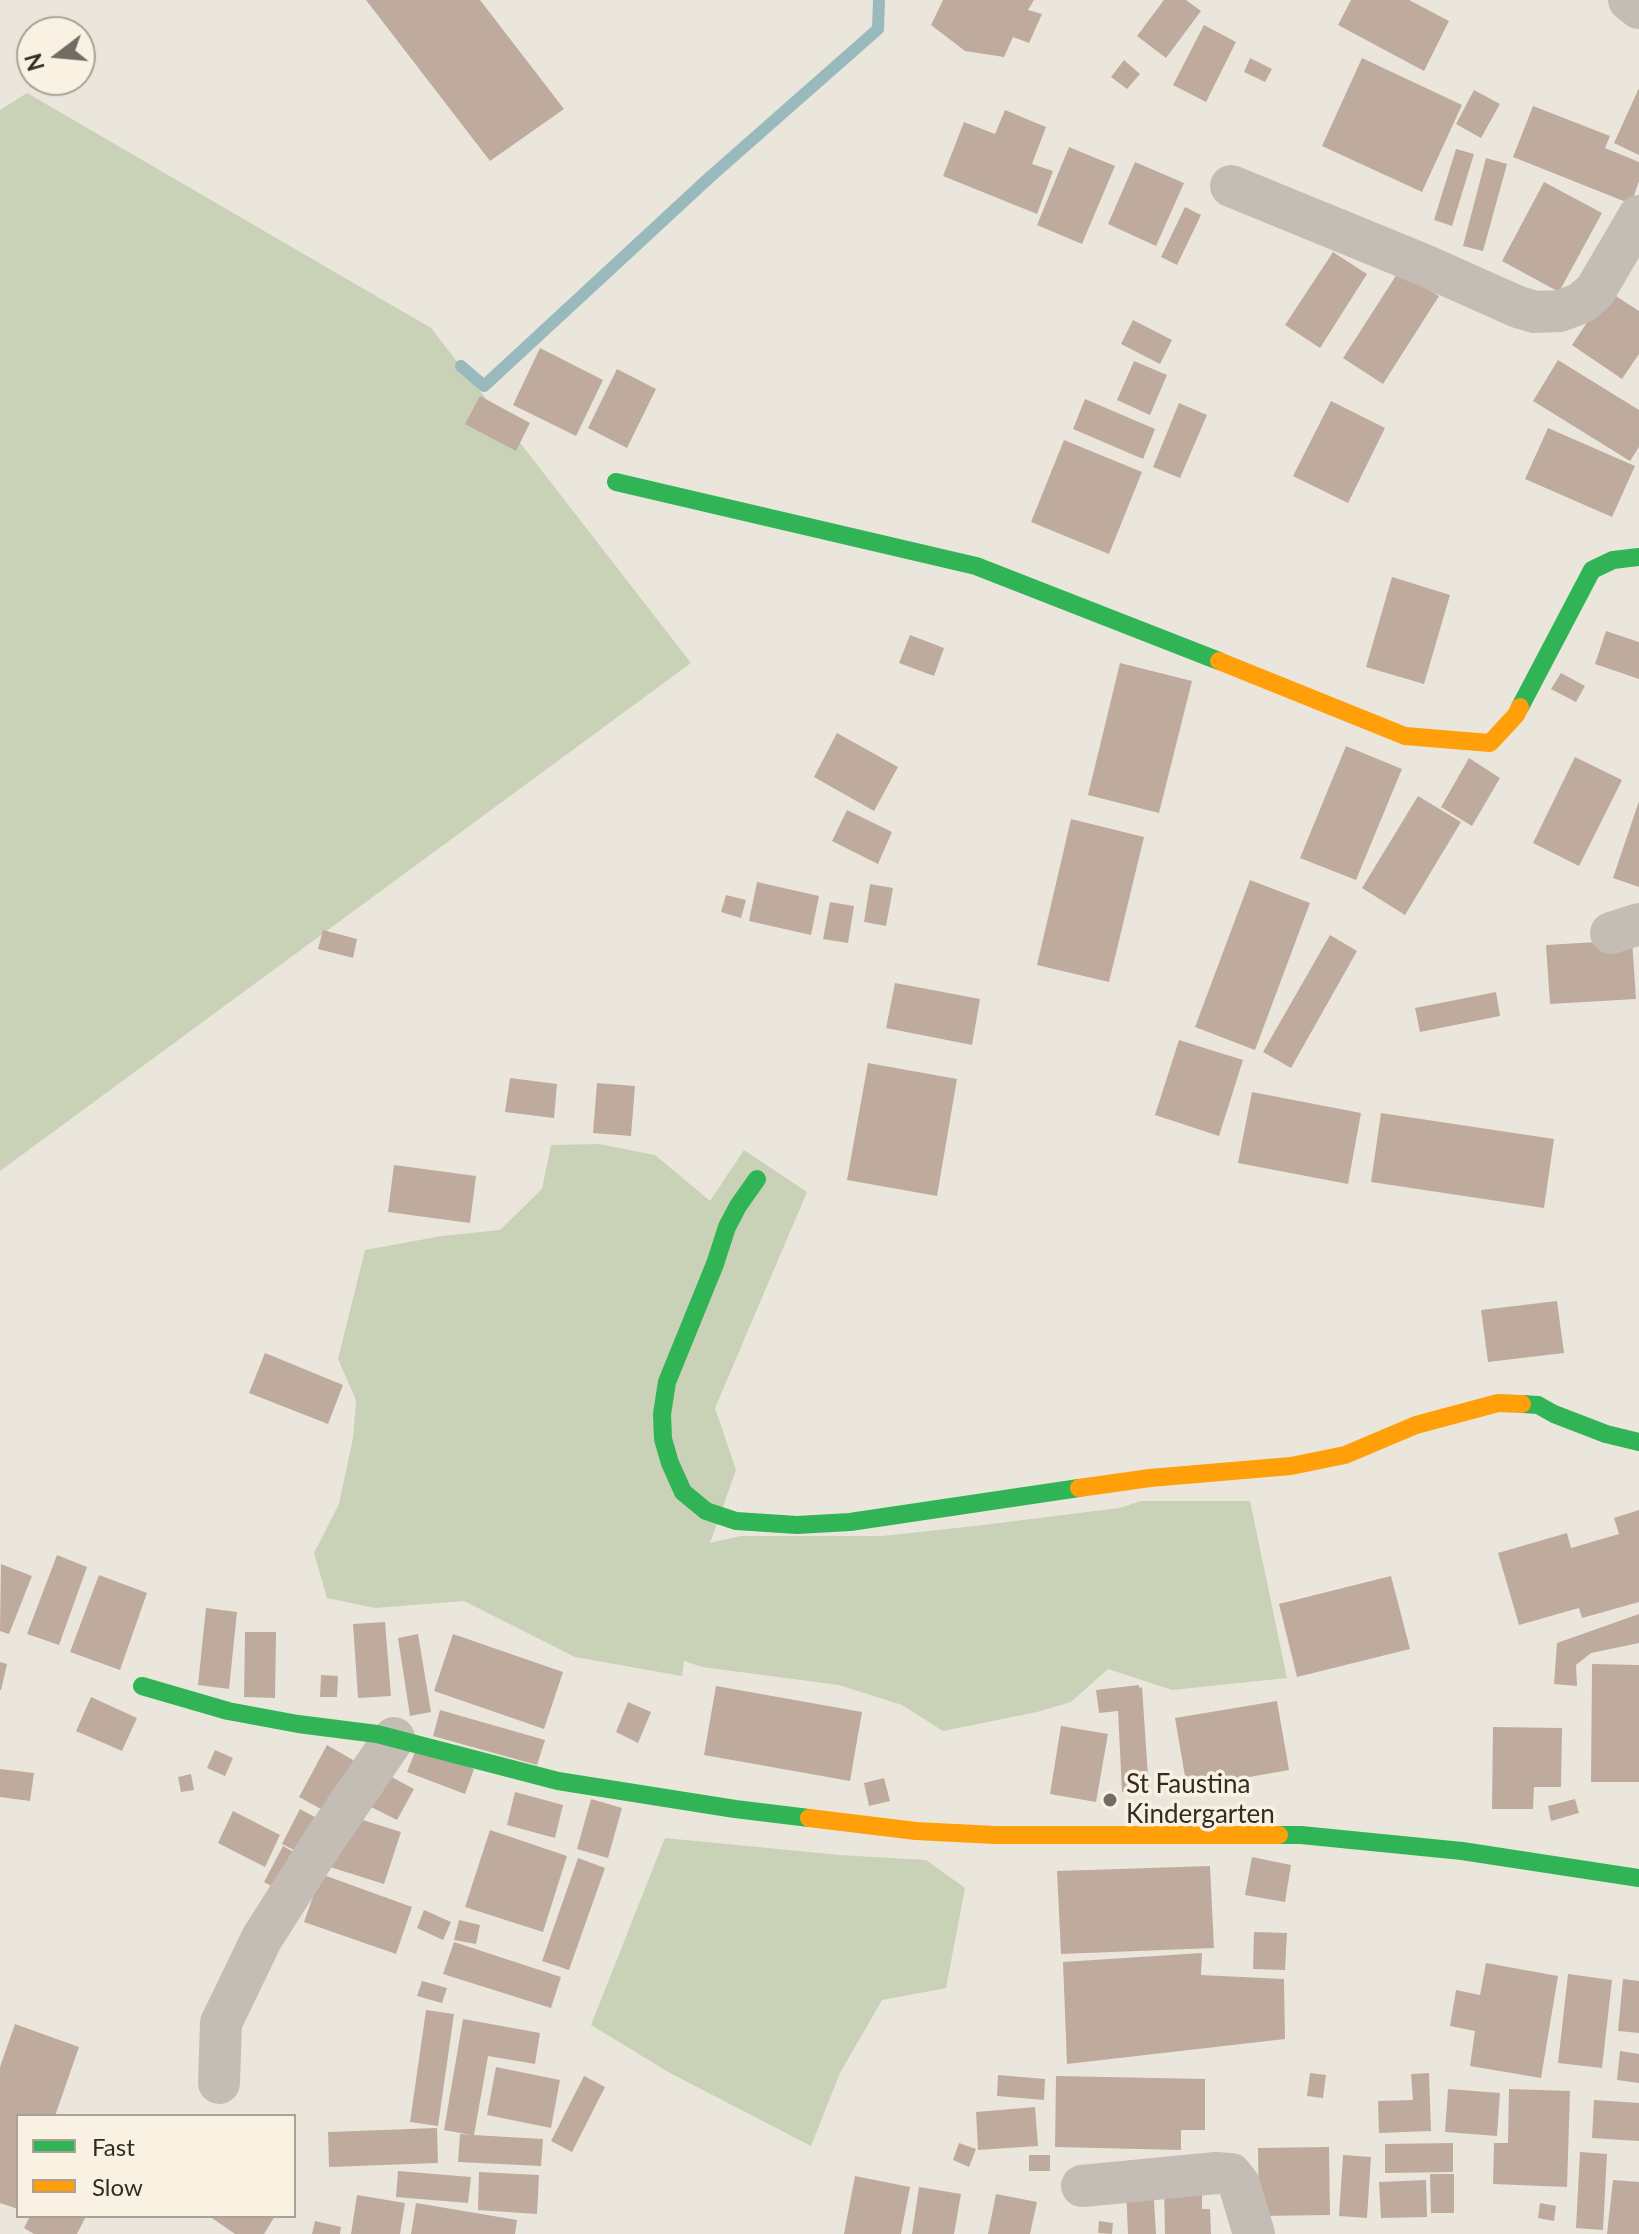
<!DOCTYPE html>
<html>
<head>
<meta charset="utf-8">
<style>
  body { margin:0 }
  #map { position:relative; width:1639px; height:2234px; overflow:hidden; background:#ebe6dc; font-family:Lato,sans-serif }
  canvas { display:block }
  .legend { position:absolute; left:16px; top:2114px; width:280px; height:104px; box-sizing:border-box; background:#f9f1e2; border:2px solid #aaa296; margin:0; padding:10px 14px; list-style:none; font-size:24px; color:#332b25 }
  .legend li { display:flex; align-items:center; gap:16px; height:40px }
  .legend b { width:40px; border:2px solid #aaa296 }
  .north { position:absolute; left:16px; top:16px; width:80px; height:80px; box-sizing:border-box; background:#f9f1e2; border:2px solid #aaa296; border-radius:50%; rotate:254deg; font-size:22px; font-weight:700; line-height:32px; text-align:center; color:#332b25 }
  .north::after { content:''; display:block; margin:auto; width:28px; height:36px; background:#736c65; clip-path:polygon(50% 0,100% 100%,50% 72%,0 100%) }
</style>
</head>
<body>
<div id="map">
<canvas width="1639" height="2234"></canvas>
<ul class="legend">
<li><b style="height:10px;background:#30b455"></b>Fast</li>
<li><b style="height:10px;background:#ff9f0a"></b>Slow</li>
</ul>
<div class="north">N</div>
</div>
<script>
const context = document.querySelector('canvas').getContext('2d');
context.lineJoin = 'round';
function fillPath(path, color) {
  context.fillStyle = color;
  context.fill(path, 'evenodd');
}
function toPath(rows) {
  const path = new Path2D();
  for (const r of rows) {
    path.moveTo(r[0], r[1]);
    for (let i = 2; i < r.length; i += 2) path.lineTo(r[i], r[i + 1]);
  }
  return path;
}
function strokePath(path, color, width, dash) {
  context.strokeStyle = color;
  context.lineWidth = width;
  context.lineCap = dash ? 'butt' : 'round';
  context.setLineDash(dash || []);
  context.stroke(path);
}
function label(font, color, halo, rows, align = 'center') {
  context.font = font + ' Lato,sans-serif';
  context.lineWidth = 7;
  context.setLineDash([]);
  context.textBaseline = 'middle';
  context.strokeStyle = halo;
  context.fillStyle = color;
  for (const [text, x, y, turn = 0] of rows) {
    context.save();
    context.translate(x, y);
    context.rotate((+turn || 0) * Math.PI / 180);
    context.textAlign = isNaN(turn) ? turn : align;
    if (halo) context.strokeText(text, 0, 0);
    context.fillText(text, 0, 0);
    context.restore();
  }
}
fillPath(toPath([
  [27,93,431,328,691,663,0,1171,0,110],
  [599,1144,655,1155,710,1201,744,1150,807,1192,715,1408,736,1470,710,1543,740,1536,882,1536,975,1526,1119,1508,1141,1501,1250,1501,1287,1678,1172,1690,1108,1669,1071,1702,1037,1712,943,1731,902,1705,839,1685,702,1667,684,1661,682,1676,575,1657,464,1601,375,1608,327,1598,314,1553,339,1504,353,1438,356,1400,338,1359,365,1250,442,1236,500,1230,542,1189,551,1145],
  [665,1838,839,1855,926,1860,965,1888,946,1988,882,2000,840,2073,811,2146,670,2073,591,2025]
]), '#c9d1b6');
strokePath(toPath([
  [461,366,484,386,710,177,878,29,879,0]
]), '#98babc', 12);
fillPath(toPath([
  [366,0,480,0,564,109,490,161],
  [943,0,1034,0,1028,10,1042,14,1029,43,1013,37,1004,57,965,51,931,25],
  [1164,0,1186,0,1201,11,1166,58,1137,36],
  [1351,0,1409,0,1449,21,1424,71,1338,25],
  [1204,25,1236,42,1206,102,1173,85],
  [1250,58,1272,69,1265,82,1244,72],
  [1362,58,1462,105,1422,192,1322,146],
  [1124,60,1140,74,1127,89,1111,77],
  [1639,88,1639,155,1614,143],
  [1474,90,1500,104,1481,138,1456,124],
  [1533,106,1610,136,1605,148,1639,162,1639,181,1631,204,1513,157],
  [1005,110,1046,127,1032,164,1053,171,1037,214,943,176,964,122,995,134],
  [1069,147,1115,166,1082,244,1037,225],
  [1456,149,1474,154,1452,226,1434,220],
  [1486,158,1507,164,1483,251,1463,246],
  [1135,162,1184,183,1156,246,1108,224],
  [1544,182,1602,213,1559,292,1502,261],
  [1185,207,1201,215,1177,265,1161,257],
  [1333,252,1367,274,1320,348,1285,325],
  [1399,271,1439,296,1383,384,1343,358],
  [1608,291,1639,311,1639,354,1622,379,1572,345],
  [1133,320,1172,340,1160,364,1121,344],
  [540,348,603,380,576,436,513,405],
  [1558,360,1639,410,1639,447,1630,461,1533,401],
  [1134,361,1167,375,1150,415,1117,400],
  [617,369,656,389,627,448,588,428],
  [480,396,530,423,516,451,465,424],
  [1085,399,1155,429,1143,459,1073,429],
  [1331,401,1385,428,1348,503,1293,476],
  [1179,403,1207,415,1180,478,1153,467],
  [1548,428,1635,466,1612,517,1525,479],
  [1064,440,1142,472,1109,554,1031,522],
  [1392,577,1450,595,1424,684,1366,667],
  [1606,631,1639,642,1639,679,1595,664],
  [910,635,944,648,934,676,899,663],
  [1120,663,1192,681,1159,813,1088,795],
  [1561,673,1585,686,1576,702,1551,689],
  [837,733,898,767,874,811,814,777],
  [1346,746,1402,769,1356,880,1300,858],
  [1575,757,1622,780,1579,866,1533,843],
  [1469,758,1500,778,1472,826,1441,807],
  [1418,796,1461,822,1405,915,1362,888],
  [1639,801,1639,887,1613,878],
  [847,810,892,832,878,864,832,841],
  [1071,819,1144,837,1109,982,1037,965],
  [1250,880,1310,903,1255,1050,1195,1027],
  [757,882,819,896,811,935,749,921],
  [870,884,893,888,886,926,864,922],
  [726,895,746,900,741,918,721,912],
  [830,902,854,906,848,943,823,939],
  [323,930,357,939,353,958,318,949],
  [1330,935,1357,951,1291,1068,1263,1052],
  [1632,940,1636,999,1550,1004,1546,945],
  [895,983,980,999,972,1045,886,1028],
  [1496,992,1500,1016,1420,1032,1415,1008],
  [1179,1040,1243,1060,1219,1136,1155,1115],
  [868,1063,957,1079,937,1196,847,1180],
  [510,1078,557,1084,554,1118,505,1112],
  [597,1083,635,1086,631,1136,593,1133],
  [1252,1092,1361,1113,1348,1184,1238,1163],
  [1381,1113,1554,1139,1544,1208,1371,1182],
  [394,1165,476,1176,470,1223,388,1212],
  [1557,1301,1564,1353,1488,1362,1481,1310],
  [265,1353,343,1385,328,1424,249,1393],
  [1639,1510,1639,1602,1582,1618,1579,1608,1519,1625,1498,1553,1567,1533,1571,1548,1619,1534,1614,1518],
  [57,1555,87,1567,59,1645,27,1634],
  [1,1564,32,1576,9,1634,0,1631],
  [99,1575,147,1593,120,1670,70,1652],
  [1391,1576,1410,1649,1297,1677,1279,1604],
  [206,1608,237,1612,229,1689,198,1685],
  [1639,1614,1639,1643,1591,1653,1576,1665,1577,1686,1554,1684,1557,1643],
  [385,1622,391,1696,358,1698,353,1624],
  [245,1632,276,1632,275,1698,244,1697],
  [418,1634,431,1712,410,1716,398,1638],
  [453,1634,563,1672,544,1729,434,1691],
  [0,1662,7,1664,1,1690,0,1690],
  [1592,1664,1639,1665,1639,1782,1591,1782],
  [321,1675,338,1676,337,1697,320,1697],
  [1139,1685,1139,1688,1142,1687,1149,1791,1122,1792,1118,1711,1099,1713,1096,1690],
  [716,1686,862,1712,850,1781,704,1755],
  [91,1697,137,1718,122,1751,76,1731],
  [1277,1701,1289,1770,1187,1788,1175,1718],
  [628,1702,651,1712,638,1743,616,1732],
  [440,1710,545,1740,537,1765,433,1736],
  [1061,1726,1108,1734,1096,1802,1050,1794],
  [1493,1727,1562,1728,1561,1787,1534,1787,1533,1809,1492,1809],
  [327,1745,360,1764,332,1815,299,1797],
  [417,1747,474,1769,465,1794,407,1772],
  [215,1750,233,1758,225,1776,207,1768],
  [0,1769,34,1773,30,1801,0,1797],
  [191,1774,194,1790,181,1792,178,1777],
  [386,1774,414,1789,397,1820,369,1806],
  [884,1778,890,1801,869,1806,864,1783],
  [515,1792,563,1805,555,1838,507,1825],
  [591,1799,622,1808,608,1858,577,1849],
  [1575,1799,1579,1813,1551,1821,1548,1806],
  [300,1809,326,1823,308,1857,282,1844],
  [233,1811,280,1835,265,1867,218,1843],
  [347,1815,401,1832,384,1884,330,1867],
  [490,1830,567,1856,543,1932,465,1907],
  [283,1846,306,1859,287,1895,264,1882],
  [1252,1857,1291,1865,1285,1902,1245,1895],
  [578,1858,605,1868,569,1970,542,1961],
  [1210,1866,1214,1948,1061,1954,1057,1871],
  [321,1874,412,1907,396,1954,304,1922],
  [424,1910,451,1922,443,1940,417,1928],
  [459,1920,480,1925,476,1944,454,1940],
  [1254,1932,1287,1933,1285,1970,1253,1969],
  [454,1942,561,1977,551,2008,443,1974],
  [1202,1953,1201,1975,1284,1979,1285,2039,1067,2064,1063,1962],
  [1486,1963,1558,1976,1541,2078,1470,2066,1475,2031,1450,2026,1456,1990,1480,1995],
  [1568,1974,1612,1980,1602,2068,1558,2063],
  [1623,1979,1639,1981,1639,2033,1618,2031],
  [422,1981,447,1988,442,2003,417,1996],
  [426,2010,454,2014,438,2126,410,2122],
  [463,2019,540,2033,535,2064,488,2056,474,2135,543,2139,541,2166,458,2162,460,2134,471,2135,444,2130],
  [15,2024,79,2047,55,2116,18,2116,18,2209,0,2203,0,2067],
  [1620,2051,1639,2054,1639,2083,1617,2080],
  [496,2067,560,2080,551,2128,487,2115],
  [1310,2073,1326,2075,1323,2098,1307,2096],
  [1429,2073,1431,2131,1379,2133,1378,2101,1413,2100,1411,2074],
  [998,2075,1045,2079,1044,2100,997,2096],
  [584,2076,605,2087,572,2152,551,2141],
  [1056,2076,1205,2079,1205,2130,1181,2130,1181,2150,1055,2147],
  [1448,2089,1500,2093,1497,2136,1445,2132],
  [1509,2089,1570,2091,1567,2187,1493,2184,1494,2143,1508,2143],
  [1594,2100,1639,2103,1639,2141,1592,2138],
  [1035,2107,1038,2146,978,2150,976,2112],
  [437,2128,438,2163,329,2167,328,2132],
  [959,2143,976,2149,969,2167,953,2160],
  [1453,2143,1453,2172,1385,2173,1385,2144],
  [1329,2147,1330,2215,1259,2216,1258,2148],
  [1580,2152,1607,2154,1603,2230,1576,2228],
  [1029,2155,1050,2155,1050,2171,1029,2171],
  [1343,2155,1371,2157,1367,2218,1339,2216],
  [398,2171,471,2177,468,2203,396,2197],
  [479,2172,539,2175,537,2214,478,2210],
  [1430,2174,1454,2174,1454,2213,1431,2213],
  [855,2176,910,2187,901,2234,844,2234],
  [1426,2180,1427,2217,1381,2218,1379,2182],
  [1613,2180,1639,2182,1639,2234,1607,2234],
  [1202,2183,1202,2209,1210,2209,1211,2234,1165,2234,1164,2184],
  [1153,2185,1156,2234,1128,2234,1126,2187],
  [919,2187,961,2194,954,2234,912,2234],
  [996,2194,1037,2202,1030,2234,988,2234],
  [357,2195,405,2203,400,2234,351,2234],
  [416,2203,517,2220,515,2234,411,2234],
  [1540,2203,1556,2206,1554,2221,1538,2218],
  [30,2216,86,2216,77,2234,34,2234,24,2228],
  [209,2216,275,2216,264,2234,235,2234],
  [315,2221,341,2227,340,2234,312,2234],
  [1099,2221,1113,2223,1112,2234,1098,2233]
]), '#bfab9d');
strokePath(toPath([
  [1629,0,1639,8],
  [1231,186,1424,265,1518,307,1535,312,1560,311,1581,303,1595,291,1639,216],
  [1611,933,1639,924],
  [219,2083,221,2023,262,1938,323,1842,394,1738],
  [1082,2186,1216,2173,1231,2174,1239,2184,1254,2234]
]), '#c3bdb6', 42);
strokePath(toPath([
  [616,482,976,566,1219,661],
  [1520,707,1592,570,1613,560,1639,557],
  [757,1179,738,1206,727,1227,715,1264,667,1382,662,1414,663,1439,670,1463,683,1492,706,1511,736,1521,797,1525,850,1522,1079,1488],
  [1522,1404,1538,1405,1554,1414,1606,1434,1639,1442],
  [142,1686,228,1711,298,1724,377,1734,558,1781,735,1809,809,1818],
  [1279,1835,1301,1835,1462,1851,1639,1878]
]), '#30b455', 18);
strokePath(toPath([
  [1219,661,1405,736,1490,743,1516,715,1520,707],
  [1079,1488,1150,1478,1291,1466,1345,1455,1416,1425,1498,1403,1522,1404],
  [809,1818,916,1831,995,1835,1279,1835]
]), '#ff9f0a', 18);
for (const [x, y, r, color] of [
  [1110,1800,8,"#736c65"]
]) {
  const dot = new Path2D();
  dot.arc(x, y, r, 0, 2 * Math.PI);
  context.fillStyle = color;
  context.fill(dot);
  strokePath(dot, '#f9f1e2', 3);
}
label('26px', '#332b25', '#f9f1e2', [
  ["St Faustina",1126,1785],
  ["Kindergarten",1126,1815]
], 'left');
</script>
</body>
</html>
